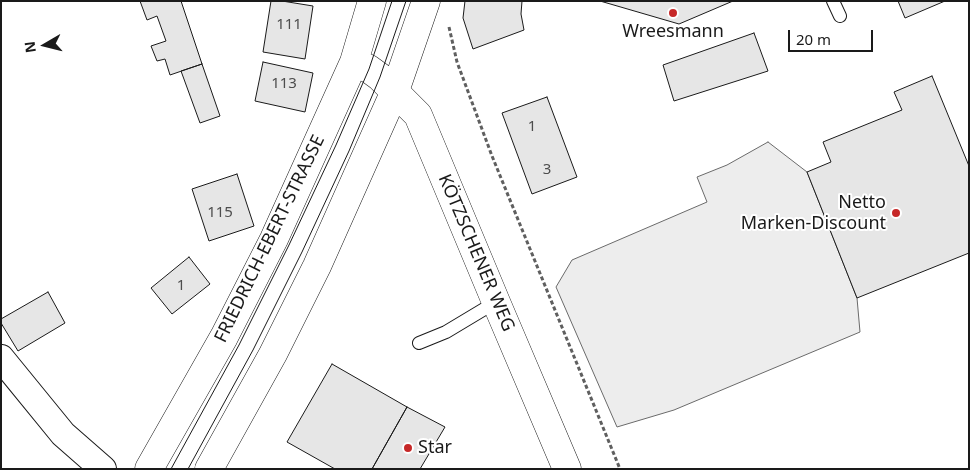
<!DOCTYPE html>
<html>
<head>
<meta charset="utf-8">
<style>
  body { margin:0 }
  #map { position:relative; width:970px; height:470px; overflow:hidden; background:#fff; font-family:"Noto Sans",sans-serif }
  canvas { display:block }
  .frame { position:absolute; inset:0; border:2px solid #1a1a1a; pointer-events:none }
  .north { position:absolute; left:20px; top:20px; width:50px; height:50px; -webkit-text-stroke:4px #fff; paint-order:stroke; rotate:262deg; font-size:14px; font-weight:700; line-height:20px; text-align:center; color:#1a1a1a }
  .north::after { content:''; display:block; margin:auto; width:18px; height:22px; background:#1a1a1a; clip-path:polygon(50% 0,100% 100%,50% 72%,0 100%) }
  .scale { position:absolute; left:788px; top:30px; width:85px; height:22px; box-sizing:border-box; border:2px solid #1a1a1a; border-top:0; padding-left:6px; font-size:15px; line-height:18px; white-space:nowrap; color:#1a1a1a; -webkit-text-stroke:4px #fff; paint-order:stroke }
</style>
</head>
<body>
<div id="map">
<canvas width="970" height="470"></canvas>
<div class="frame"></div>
<div class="north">N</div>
<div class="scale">20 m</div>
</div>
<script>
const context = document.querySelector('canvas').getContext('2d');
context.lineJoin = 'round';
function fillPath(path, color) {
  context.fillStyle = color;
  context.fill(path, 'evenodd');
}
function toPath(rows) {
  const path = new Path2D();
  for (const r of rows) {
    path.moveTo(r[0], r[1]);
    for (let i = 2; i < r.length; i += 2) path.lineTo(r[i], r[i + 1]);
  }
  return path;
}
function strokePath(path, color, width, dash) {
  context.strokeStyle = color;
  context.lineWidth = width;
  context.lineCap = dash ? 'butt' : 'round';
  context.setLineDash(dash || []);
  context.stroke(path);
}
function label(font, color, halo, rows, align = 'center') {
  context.font = font + ' "Noto Sans",sans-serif';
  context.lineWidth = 4;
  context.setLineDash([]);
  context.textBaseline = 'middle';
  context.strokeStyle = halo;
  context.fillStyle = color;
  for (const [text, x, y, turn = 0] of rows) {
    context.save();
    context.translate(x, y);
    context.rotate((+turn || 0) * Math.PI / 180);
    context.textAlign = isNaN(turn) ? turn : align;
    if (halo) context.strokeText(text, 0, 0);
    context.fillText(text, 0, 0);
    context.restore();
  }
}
const built = toPath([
  [768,142,807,172,857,298,860,332,674,410,617,427,556,287,572,260,707,202,697,177,727,165,768,142]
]);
fillPath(built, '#ededed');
strokePath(built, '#6a6a6a', 1);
const building = toPath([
  [140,1,181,1,202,64,170,75,165,59,157,61,151,46,166,41,157,16,147,20,140,1],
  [271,1,282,1,313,6,305,59,263,52,271,1],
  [465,1,522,1,521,14,524,30,473,49,463,18,465,1],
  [600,1,733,1,679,24,600,1],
  [898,1,945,1,905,18,898,1],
  [754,33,768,71,674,101,663,65,754,33],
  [263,62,313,73,305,112,255,101,263,62],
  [202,64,220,116,200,123,181,71,202,64],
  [932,76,969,166,969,253,857,298,807,172,831,162,823,142,902,110,894,92,932,76],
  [547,97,577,177,532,194,502,113,547,97],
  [237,174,254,226,209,241,192,189,237,174],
  [189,257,210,284,172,314,151,288,189,257],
  [48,292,65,323,18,351,1,323,1,319,48,292],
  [332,364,407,407,372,469,335,469,287,442,332,364],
  [407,407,445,427,420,469,372,469,407,407]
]);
fillPath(building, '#e6e6e6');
strokePath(building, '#1a1a1a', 1);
const lane = toPath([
  [833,1,840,16],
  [419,343,446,332,496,302]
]);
const street = toPath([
  [1,358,63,434,103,469]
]);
const secondary = toPath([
  [354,62,369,69,380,77,418,115,496,302,567,469],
  [149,469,224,337,274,239,354,62,372,1],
  [209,469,273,354,317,266,395,91,426,1]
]);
strokePath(lane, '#1a1a1a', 14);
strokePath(street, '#1a1a1a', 28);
strokePath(secondary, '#1a1a1a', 29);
strokePath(toPath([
  [449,27,457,62,492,156,620,469]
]), '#5f5f5f', 3, [4, 2.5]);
strokePath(lane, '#fff', 12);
strokePath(street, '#fff', 26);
strokePath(secondary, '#fff', 28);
strokePath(toPath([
  [171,469,239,345,289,245,336,145,369,69,392,1],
  [188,469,253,350,302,252,349,151,380,77,406,1]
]), '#1a1a1a', 1);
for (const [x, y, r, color] of [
  [673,13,5,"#c62828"],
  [896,213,5,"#c62828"],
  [408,448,5,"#c62828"]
]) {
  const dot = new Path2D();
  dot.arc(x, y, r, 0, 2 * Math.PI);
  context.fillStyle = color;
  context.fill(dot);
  strokePath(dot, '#fff', 2);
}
label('15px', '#4d4d4d', null, [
  ["111",289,25],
  ["113",284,84],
  ["1",532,127],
  ["3",547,170],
  ["115",220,213],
  ["1",181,286]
]);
label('18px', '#1a1a1a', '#fff', [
  ["Wreesmann",673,32],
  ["Netto",886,203,"right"],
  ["Marken-Discount",886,224,"right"],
  ["Star",418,448,"left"]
]);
label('18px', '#1a1a1a', '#fff', [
  ["FRIEDRICH-EBERT-STRASSE",270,239,-64],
  ["KÖTZSCHENER WEG",476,253,67]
]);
</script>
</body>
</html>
